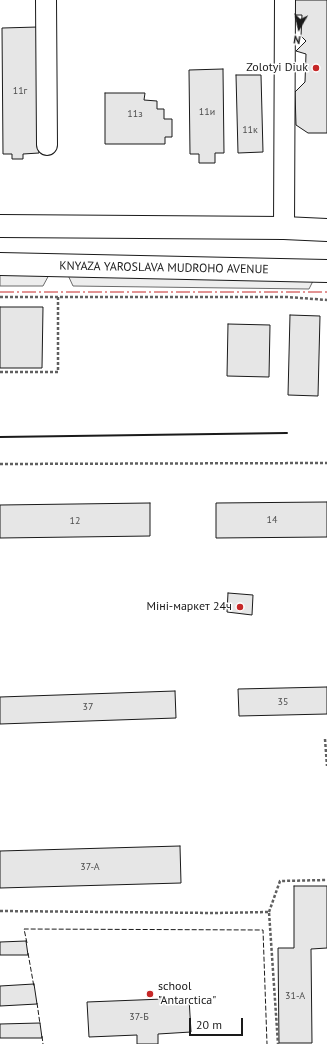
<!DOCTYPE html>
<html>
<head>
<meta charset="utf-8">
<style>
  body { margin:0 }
  #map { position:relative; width:327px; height:1044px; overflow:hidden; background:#fff; font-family:"PT Sans",sans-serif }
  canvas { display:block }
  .north { position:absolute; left:279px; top:8px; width:40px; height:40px; -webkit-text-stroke:3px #fff; paint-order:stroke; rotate:189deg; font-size:11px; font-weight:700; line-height:16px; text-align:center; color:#1a1a1a }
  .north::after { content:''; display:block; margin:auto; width:14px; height:18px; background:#1a1a1a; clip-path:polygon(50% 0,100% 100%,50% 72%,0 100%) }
  .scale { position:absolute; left:189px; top:1018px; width:54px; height:18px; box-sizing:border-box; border:2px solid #1a1a1a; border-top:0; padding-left:5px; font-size:12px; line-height:14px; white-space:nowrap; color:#1a1a1a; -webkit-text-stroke:3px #fff; paint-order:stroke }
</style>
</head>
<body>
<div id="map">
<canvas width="327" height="1044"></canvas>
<div class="north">N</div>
<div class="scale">20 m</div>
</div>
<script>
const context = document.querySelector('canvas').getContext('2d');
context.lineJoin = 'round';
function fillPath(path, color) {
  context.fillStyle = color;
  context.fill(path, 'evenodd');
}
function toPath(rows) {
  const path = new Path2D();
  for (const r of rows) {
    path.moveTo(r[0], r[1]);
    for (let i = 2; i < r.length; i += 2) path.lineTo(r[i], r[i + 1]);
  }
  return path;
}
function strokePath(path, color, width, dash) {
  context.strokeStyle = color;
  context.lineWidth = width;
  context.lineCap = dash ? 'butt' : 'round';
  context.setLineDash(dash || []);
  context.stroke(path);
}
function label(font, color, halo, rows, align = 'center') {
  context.font = font + ' "PT Sans",sans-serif';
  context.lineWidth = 3;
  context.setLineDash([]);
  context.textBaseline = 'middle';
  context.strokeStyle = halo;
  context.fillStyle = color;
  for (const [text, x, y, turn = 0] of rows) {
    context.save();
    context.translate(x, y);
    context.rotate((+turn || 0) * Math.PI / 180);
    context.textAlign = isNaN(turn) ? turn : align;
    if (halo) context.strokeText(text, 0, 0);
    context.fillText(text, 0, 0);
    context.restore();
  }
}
const built = toPath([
  [0,273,50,273,43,286,0,286,0,273],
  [67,273,316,275,309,289,73,286,67,273]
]);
fillPath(built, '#ededed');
strokePath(built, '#6a6a6a', 1);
const building = toPath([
  [289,0,327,0,327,133,308,133,296,125,295,92,305,82,306,54,296,51,306,41,301,36,302,15,289,15,289,0],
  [38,27,39,153,23,154,23,159,12,159,12,154,3,154,2,28,38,27],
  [223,69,224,153,215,153,215,163,199,163,199,154,190,154,189,70,223,69],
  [236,75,261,75,263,152,238,153,236,75],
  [105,93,145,93,144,100,157,101,157,109,164,109,164,119,172,119,172,137,165,137,165,144,105,144,105,93],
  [0,307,43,307,42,368,0,368,0,307],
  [290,315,320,316,318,396,288,395,290,315],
  [228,324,270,325,269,377,227,376,228,324],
  [327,502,327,537,216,538,216,503,327,502],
  [150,503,150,536,0,538,0,505,150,503],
  [228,593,253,595,252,615,227,612,228,593],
  [327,687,327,714,239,716,238,689,327,687],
  [175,691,176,718,0,724,0,697,175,691],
  [180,846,181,883,0,888,0,851,180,846],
  [294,886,327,886,327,948,311,949,312,1043,279,1043,278,948,294,948,294,886],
  [26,941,28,955,0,955,0,942,26,941],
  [34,984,37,1004,0,1006,0,986,34,984],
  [189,998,191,1032,158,1034,158,1044,137,1044,137,1035,89,1037,87,1002,189,998],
  [40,1023,42,1038,0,1038,0,1024,40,1023]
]);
fillPath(building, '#e6e6e6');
strokePath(building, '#1a1a1a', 1);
const minor = toPath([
  [46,0,47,145],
  [284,228,285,0]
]);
const major = toPath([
  [0,226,284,228,327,230],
  [0,264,327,271]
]);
strokePath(minor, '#1a1a1a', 22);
strokePath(major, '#1a1a1a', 24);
strokePath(toPath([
  [0,297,288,297,327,300],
  [0,372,58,372,58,297],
  [0,464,327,463],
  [325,739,327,766],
  [0,911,215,913,269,912,278,1044],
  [269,912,280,881,327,880]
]), '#5f5f5f', 2.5, [3, 2]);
strokePath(minor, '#fff', 20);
strokePath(major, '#fff', 22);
strokePath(toPath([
  [27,943,24,929,263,930,267,1044],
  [28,953,34,987],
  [37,1003,40,1024],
  [42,1036,43,1044]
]), '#1a1a1a', 1, [5, 2]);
strokePath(toPath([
  [0,437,287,433]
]), '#1a1a1a', 2);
strokePath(toPath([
  [0,292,327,292]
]), '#c62828', 1, [14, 3, 2, 3]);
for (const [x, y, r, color] of [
  [316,68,4,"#c62828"],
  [240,607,4,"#c62828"],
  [150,994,4,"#c62828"]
]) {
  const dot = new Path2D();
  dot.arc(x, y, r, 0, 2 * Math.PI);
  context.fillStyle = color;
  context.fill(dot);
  strokePath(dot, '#fff', 1.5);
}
label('10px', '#4d4d4d', null, [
  ["11г",20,91],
  ["11и",207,112],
  ["11з",135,114],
  ["11к",250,130],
  ["14",272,520],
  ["12",75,521],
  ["35",283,702],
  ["37",88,707],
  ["37-А",90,867],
  ["31-А",295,996],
  ["37-Б",139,1017]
]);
label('12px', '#1a1a1a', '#fff', [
  ["Zolotyi Diuk",308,68],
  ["Міні-маркет 24ч",232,607],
  ["school",158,987,"left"],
  ["\"Antarctica\"",158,1001,"left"]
], 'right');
label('12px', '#1a1a1a', '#fff', [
  ["KNYAZA YAROSLAVA MUDROHO AVENUE",164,268,1]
]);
</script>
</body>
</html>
